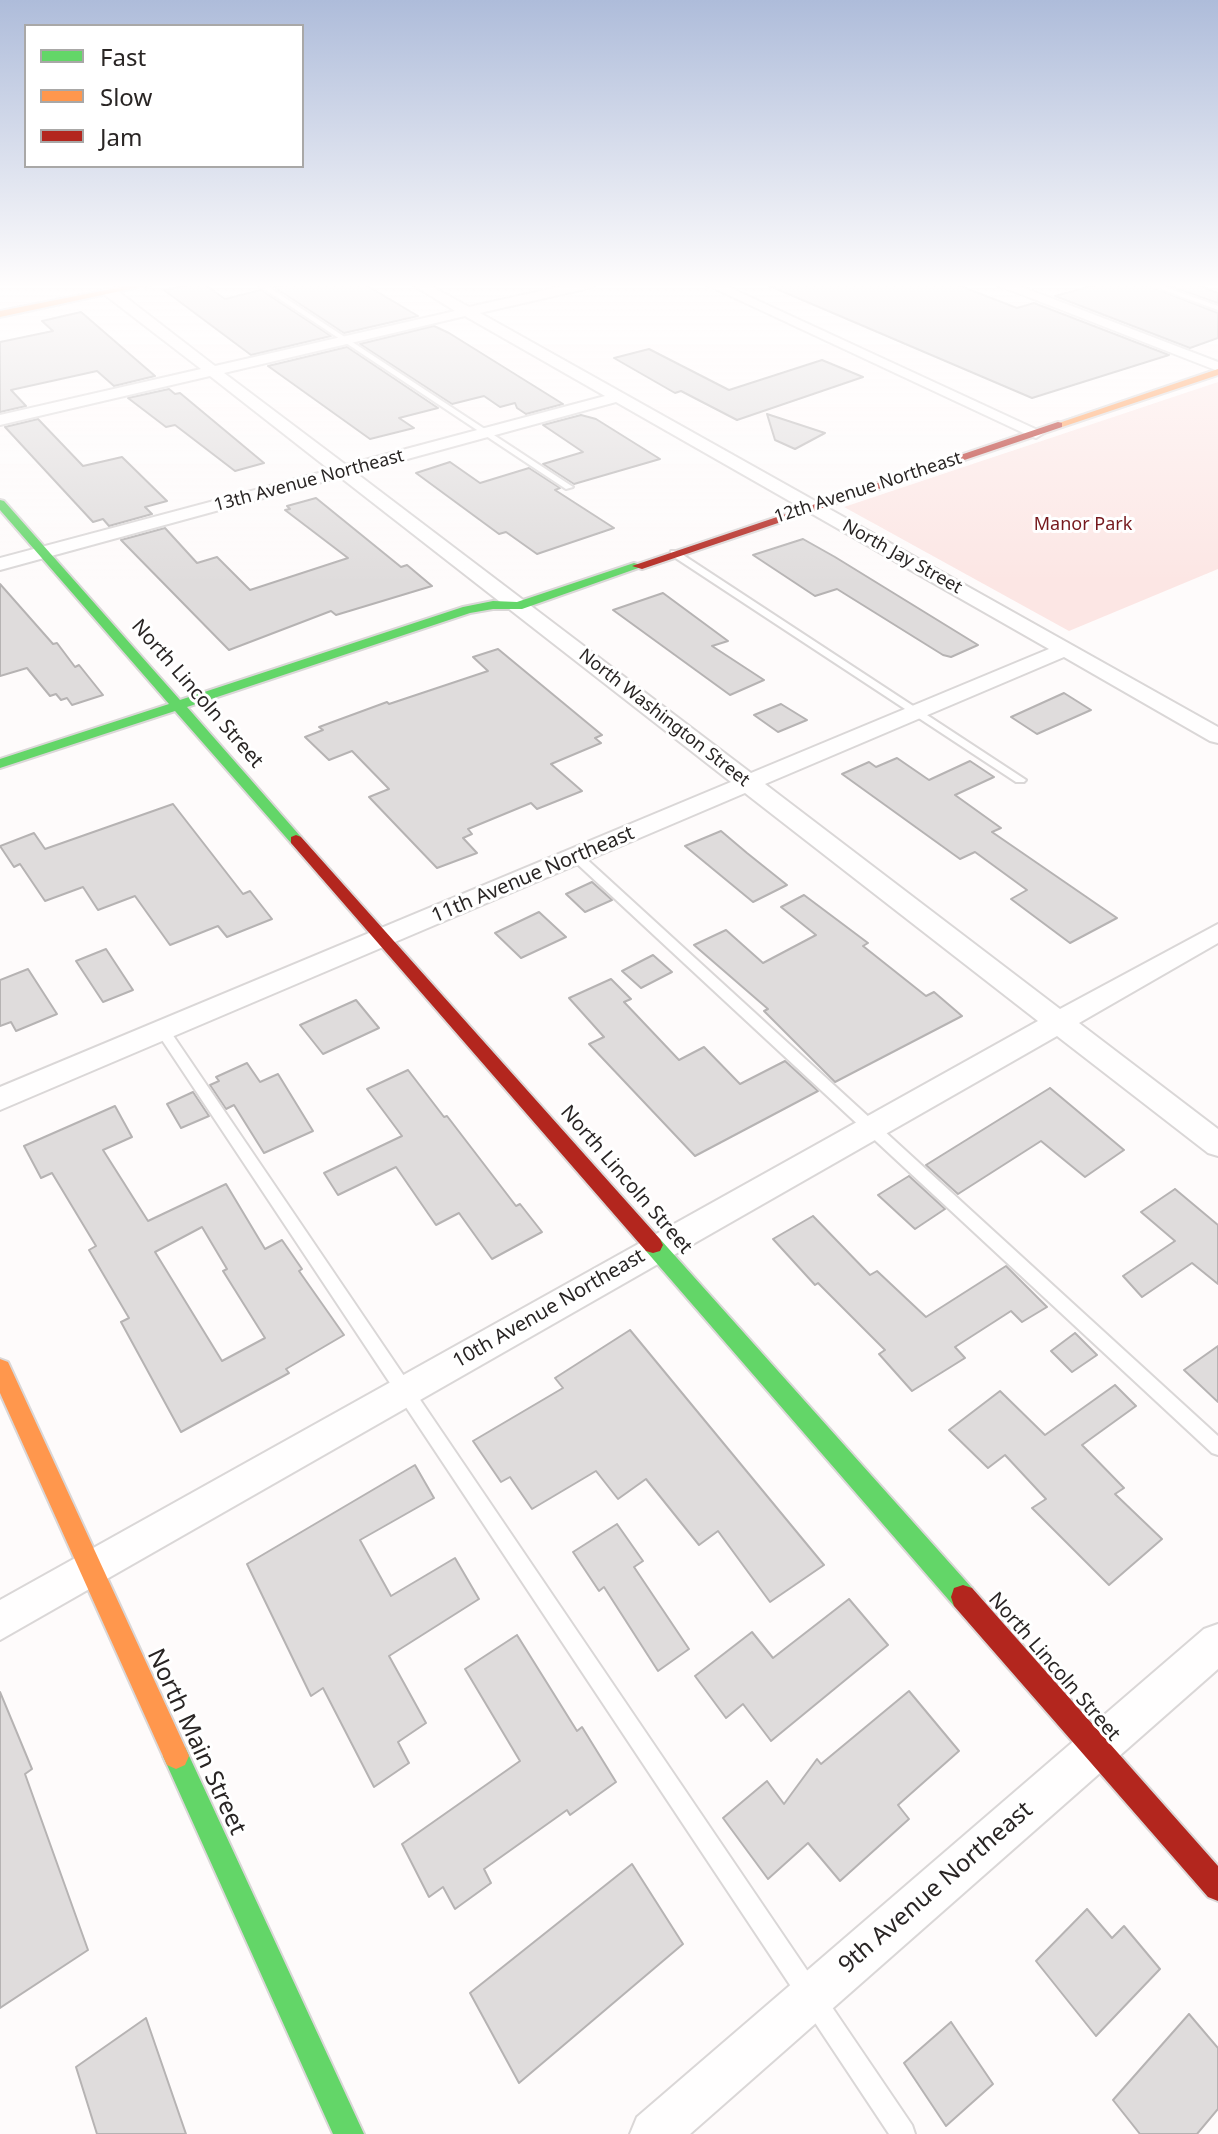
<!DOCTYPE html>
<html>
<head>
<meta charset="utf-8">
<style>
  body { margin:0 }
  #map { position:relative; width:1218px; height:2134px; overflow:hidden; background:#fefbfb; font-family:"Noto Sans",sans-serif }
  canvas { display:block }
  .legend { position:absolute; left:24px; top:24px; width:280px; height:144px; box-sizing:border-box; background:#fff; border:2px solid #a9a8a7; margin:0; padding:10px 14px; list-style:none; font-size:24px; color:#292524 }
  .legend li { display:flex; align-items:center; gap:16px; height:40px }
  .legend b { width:40px; border:2px solid #a9a8a7 }
</style>
</head>
<body>
<div id="map">
<canvas width="1218" height="2134"></canvas>
<ul class="legend">
<li><b style="height:10px;background:#63d668"></b>Fast</li>
<li><b style="height:10px;background:#ff974d"></b>Slow</li>
<li><b style="height:10px;background:#b3261e"></b>Jam</li>
</ul>
</div>
<script>
const context = document.querySelector('canvas').getContext('2d');
context.lineJoin = 'round';
function fillPath(path, color) {
  context.fillStyle = color;
  context.fill(path, 'evenodd');
}
function toPath(rows) {
  const path = new Path2D();
  for (const r of rows) {
    path.moveTo(r[0], r[1]);
    for (let i = 2; i < r.length; i += 2) path.lineTo(r[i], r[i + 1]);
  }
  return path;
}
function strokePath(path, color, width, dash) {
  context.strokeStyle = color;
  context.lineWidth = width;
  context.lineCap = dash ? 'butt' : 'round';
  context.setLineDash(dash || []);
  context.stroke(path);
}
function label(font, color, halo, rows, align = 'center') {
  context.font = font + ' "Noto Sans",sans-serif';
  context.lineWidth = 6;
  context.setLineDash([]);
  context.textBaseline = 'middle';
  context.strokeStyle = halo;
  context.fillStyle = color;
  for (const [text, x, y, turn = 0] of rows) {
    context.save();
    context.translate(x, y);
    context.rotate((+turn || 0) * Math.PI / 180);
    context.textAlign = isNaN(turn) ? turn : align;
    if (halo) context.strokeText(text, 0, 0);
    context.fillText(text, 0, 0);
    context.restore();
  }
}
fillPath(toPath([
  [1218,382,1218,569,1069,631,844,507]
]), '#fce6e4');
const building = toPath([
  [196,284,204,284,225,299,261,290,331,336,251,355,164,290,196,284],
  [290,284,364,284,418,316,344,333,274,287,290,284],
  [765,284,955,284,1017,308,1034,303,1169,355,1032,398,765,284],
  [1099,284,1144,284,1218,313,1218,338,1190,348,1055,296,1099,284],
  [1164,284,1195,284,1218,293,1218,303,1164,284],
  [81,312,155,376,114,386,97,371,11,390,26,406,0,412,0,342,53,331,42,321,81,312],
  [434,326,449,333,563,404,526,414,517,408,515,403,500,407,484,396,452,404,360,344,434,326],
  [347,347,438,408,399,418,414,428,370,439,268,366,347,347],
  [649,349,729,390,822,360,863,377,737,420,681,391,675,393,614,358,649,349],
  [169,389,175,394,180,393,264,463,235,471,175,425,166,427,128,398,169,389],
  [767,414,825,433,795,449,775,440,767,414],
  [581,415,596,419,660,459,574,484,543,464,583,452,543,425,581,415],
  [38,419,83,466,122,457,167,501,145,507,152,514,109,526,103,519,93,522,5,427,38,419],
  [450,462,480,483,529,468,560,488,555,490,614,528,537,554,506,532,499,534,416,473,450,462],
  [316,498,401,567,407,565,432,586,336,615,331,611,229,650,121,540,165,528,197,563,217,557,250,590,348,558,285,510,290,509,287,506,316,498],
  [803,539,835,557,978,645,951,657,943,655,837,589,815,596,753,555,803,539],
  [0,584,53,644,57,643,75,667,79,665,103,695,72,705,67,698,61,700,56,694,50,696,27,668,0,676,0,584],
  [663,593,728,641,712,646,764,680,730,695,613,610,663,593],
  [498,649,602,735,595,738,601,743,551,764,582,791,537,809,531,803,468,829,472,834,463,838,477,853,437,868,369,797,389,789,352,751,329,760,305,737,323,730,319,727,387,702,389,704,488,671,473,657,498,649],
  [1064,693,1091,710,1037,734,1011,717,1064,693],
  [781,704,807,720,778,732,754,715,781,704],
  [897,758,929,780,970,761,994,777,955,795,1001,828,992,832,1117,918,1070,943,1011,899,1027,890,975,852,960,859,842,774,869,762,876,767,897,758],
  [173,804,243,894,250,891,272,919,227,937,218,926,170,945,135,896,98,910,83,887,45,901,20,864,14,867,0,846,34,833,45,849,173,804],
  [721,831,747,853,787,885,753,902,685,846,721,831],
  [592,882,612,900,585,912,566,894,592,882],
  [804,895,868,943,863,946,926,996,934,992,962,1016,835,1082,764,1011,768,1009,694,945,726,930,763,963,816,935,781,907,804,895],
  [539,912,566,937,521,958,495,933,539,912],
  [106,949,133,990,103,1002,76,961,106,949],
  [653,955,672,972,641,988,622,971,653,955],
  [28,969,57,1014,16,1031,11,1022,0,1026,0,980,28,969],
  [611,979,631,999,624,1002,679,1060,704,1047,740,1084,785,1061,818,1091,695,1156,589,1044,604,1037,569,998,611,979],
  [356,1000,379,1028,323,1054,300,1025,356,1000],
  [247,1063,260,1082,278,1074,313,1131,264,1153,234,1105,226,1109,210,1085,219,1081,216,1077,247,1063],
  [408,1070,444,1117,447,1116,516,1206,520,1204,542,1232,492,1259,459,1213,436,1225,396,1167,338,1195,324,1173,402,1136,367,1089,408,1070],
  [1050,1088,1124,1150,1085,1177,1041,1141,958,1194,926,1165,1050,1088],
  [193,1092,209,1116,181,1128,167,1104,193,1092],
  [115,1106,132,1137,103,1150,148,1221,226,1184,265,1249,282,1240,302,1269,299,1271,344,1335,286,1369,289,1373,181,1432,121,1322,129,1318,89,1250,96,1246,52,1173,41,1178,24,1146,115,1106],
  [202,1227,227,1269,223,1271,265,1338,222,1361,155,1252,202,1227],
  [909,1176,945,1209,915,1229,878,1195,909,1176],
  [1175,1189,1218,1225,1218,1284,1192,1263,1142,1297,1123,1276,1175,1241,1141,1212,1175,1189],
  [813,1216,870,1275,877,1271,926,1317,1006,1266,1047,1307,1022,1322,1011,1311,955,1347,965,1358,912,1391,879,1354,885,1350,818,1283,815,1285,773,1239,813,1216],
  [630,1330,824,1565,770,1602,718,1531,699,1545,646,1479,618,1499,596,1471,532,1509,510,1477,501,1482,473,1441,563,1388,555,1378,630,1330],
  [1075,1333,1097,1355,1072,1372,1051,1351,1075,1333],
  [1218,1346,1218,1402,1184,1370,1218,1346],
  [1115,1385,1136,1406,1082,1445,1124,1488,1115,1494,1162,1539,1109,1585,1032,1508,1046,1499,1005,1455,988,1468,949,1430,1000,1391,1045,1435,1115,1385],
  [415,1465,434,1498,360,1540,391,1596,455,1558,479,1599,389,1656,426,1723,398,1742,409,1763,374,1787,323,1688,311,1696,247,1564,415,1465],
  [617,1524,643,1561,634,1567,689,1649,658,1671,604,1587,599,1591,573,1552,617,1524],
  [849,1599,888,1645,771,1741,743,1704,726,1718,695,1676,752,1632,773,1658,849,1599],
  [517,1635,577,1731,582,1727,616,1782,570,1815,567,1810,484,1869,491,1883,455,1909,443,1887,429,1897,402,1844,520,1761,465,1669,517,1635],
  [909,1691,959,1751,898,1805,909,1819,840,1881,808,1843,768,1879,723,1818,767,1781,784,1804,817,1759,821,1764,909,1691],
  [0,1692,32,1769,25,1774,88,1950,0,2008,0,1692],
  [632,1864,683,1944,519,2083,470,1993,632,1864],
  [1087,1909,1112,1938,1124,1926,1160,1969,1096,2036,1036,1961,1087,1909],
  [1189,2014,1218,2048,1218,2109,1197,2134,1140,2134,1113,2100,1189,2014],
  [146,2018,186,2134,97,2134,76,2067,146,2018],
  [951,2022,993,2084,946,2126,904,2063,951,2022]
]);
fillPath(building, '#dfdcdc');
strokePath(building, '#b6b3b3', 2);
const lane = toPath([
  [257,284,264,284,573,487,566,489,257,284],
  [1147,284,1156,284,1218,306,1218,310,1147,284],
  [671,551,677,551,1026,780,1024,782,1016,782,671,555,671,551],
  [577,853,581,854,1218,1436,1218,1455,1212,1453,573,860,571,857,573,854,577,853],
  [163,1026,168,1028,912,2125,915,2134,889,2134,158,1034,156,1031,158,1028,163,1026]
]);
const street = toPath([
  [412,284,427,284,469,307,572,284,594,284,593,287,480,313,1218,727,1218,743,1210,741,1064,657,765,784,1060,1009,1218,924,1218,943,1079,1023,1218,1129,1218,1156,1208,1153,1057,1036,0,1640,0,1600,1038,1021,745,793,0,1110,0,1087,731,782,340,477,0,570,0,558,330,470,210,376,0,425,0,415,201,369,105,295,105,289,115,289,215,366,455,311,412,284],
  [465,316,605,396,346,465,224,373,465,316],
  [616,402,1049,649,751,773,356,473,616,402],
  [705,284,722,284,1044,433,1036,438,1030,436,705,284],
  [995,284,1014,284,1218,362,1218,371,995,284],
  [1218,1624,1218,1669,690,2134,630,2134,637,2117,1204,1629,1218,1624]
]);
const fast = toPath([
  [0,500,4,501,180,700,463,607,493,601,517,602,634,563,644,566,522,609,493,609,470,613,187,707,301,837,301,843,296,845,291,843,175,711,0,768,0,759,169,704,0,510,0,500],
  [653,1237,660,1239,972,1588,975,1597,972,1606,963,1609,954,1606,646,1251,643,1245,646,1239,653,1237],
  [176,1743,185,1747,364,2134,333,2134,163,1756,167,1747,176,1743]
]);
const slow = toPath([
  [137,284,153,284,0,317,0,311,137,284],
  [1218,369,1218,375,1062,427,1053,425,1218,369],
  [0,1359,8,1362,185,1747,189,1756,185,1765,176,1769,167,1765,0,1393,0,1359]
]);
const jam = toPath([
  [1058,422,1062,423,1062,427,642,569,632,566,1058,422],
  [296,835,301,837,660,1239,663,1245,660,1251,653,1253,646,1251,291,843,291,837,296,835],
  [963,1585,972,1588,1218,1866,1218,1901,1208,1897,954,1606,951,1597,954,1588,963,1585]
]);
strokePath(lane, '#dad7d7', 4);
strokePath(street, '#dad7d7', 4);
strokePath(fast, '#dad7d7', 4);
strokePath(slow, '#dad7d7', 4);
strokePath(jam, '#dad7d7', 4);
fillPath(lane, '#fffefe');
fillPath(street, '#fffefe');
fillPath(fast, '#63d668');
fillPath(slow, '#ff974d');
fillPath(jam, '#b3261e');
const sky = context.createLinearGradient(0, 0, 0, 583);
sky.addColorStop(0, '#aebcda');
sky.addColorStop(0.49, '#fffdfd');
sky.addColorStop(1, '#fffdfd00');
context.fillStyle = sky;
context.fillRect(0, 0, 1218, 583);
label('18px', '#292524', '#fff', [
  ["13th Avenue Northeast",309,481,-15],
  ["12th Avenue Northeast",868,488,-18],
  ["North Jay Street",902,557,29],
  ["North Washington Street",664,718,38]
]);
label('18px', '#76191d', '#fff', [
  ["Manor Park",1083,525]
]);
label('20px', '#292524', '#fff', [
  ["North Lincoln Street",197,694,49],
  ["11th Avenue Northeast",533,875,-23],
  ["North Lincoln Street",626,1180,49],
  ["10th Avenue Northeast",549,1309,-30],
  ["North Lincoln Street",1054,1667,49]
]);
label('24px', '#292524', '#fff', [
  ["North Main Street",196,1742,65],
  ["9th Avenue Northeast",936,1888,-41]
]);
</script>
</body>
</html>
